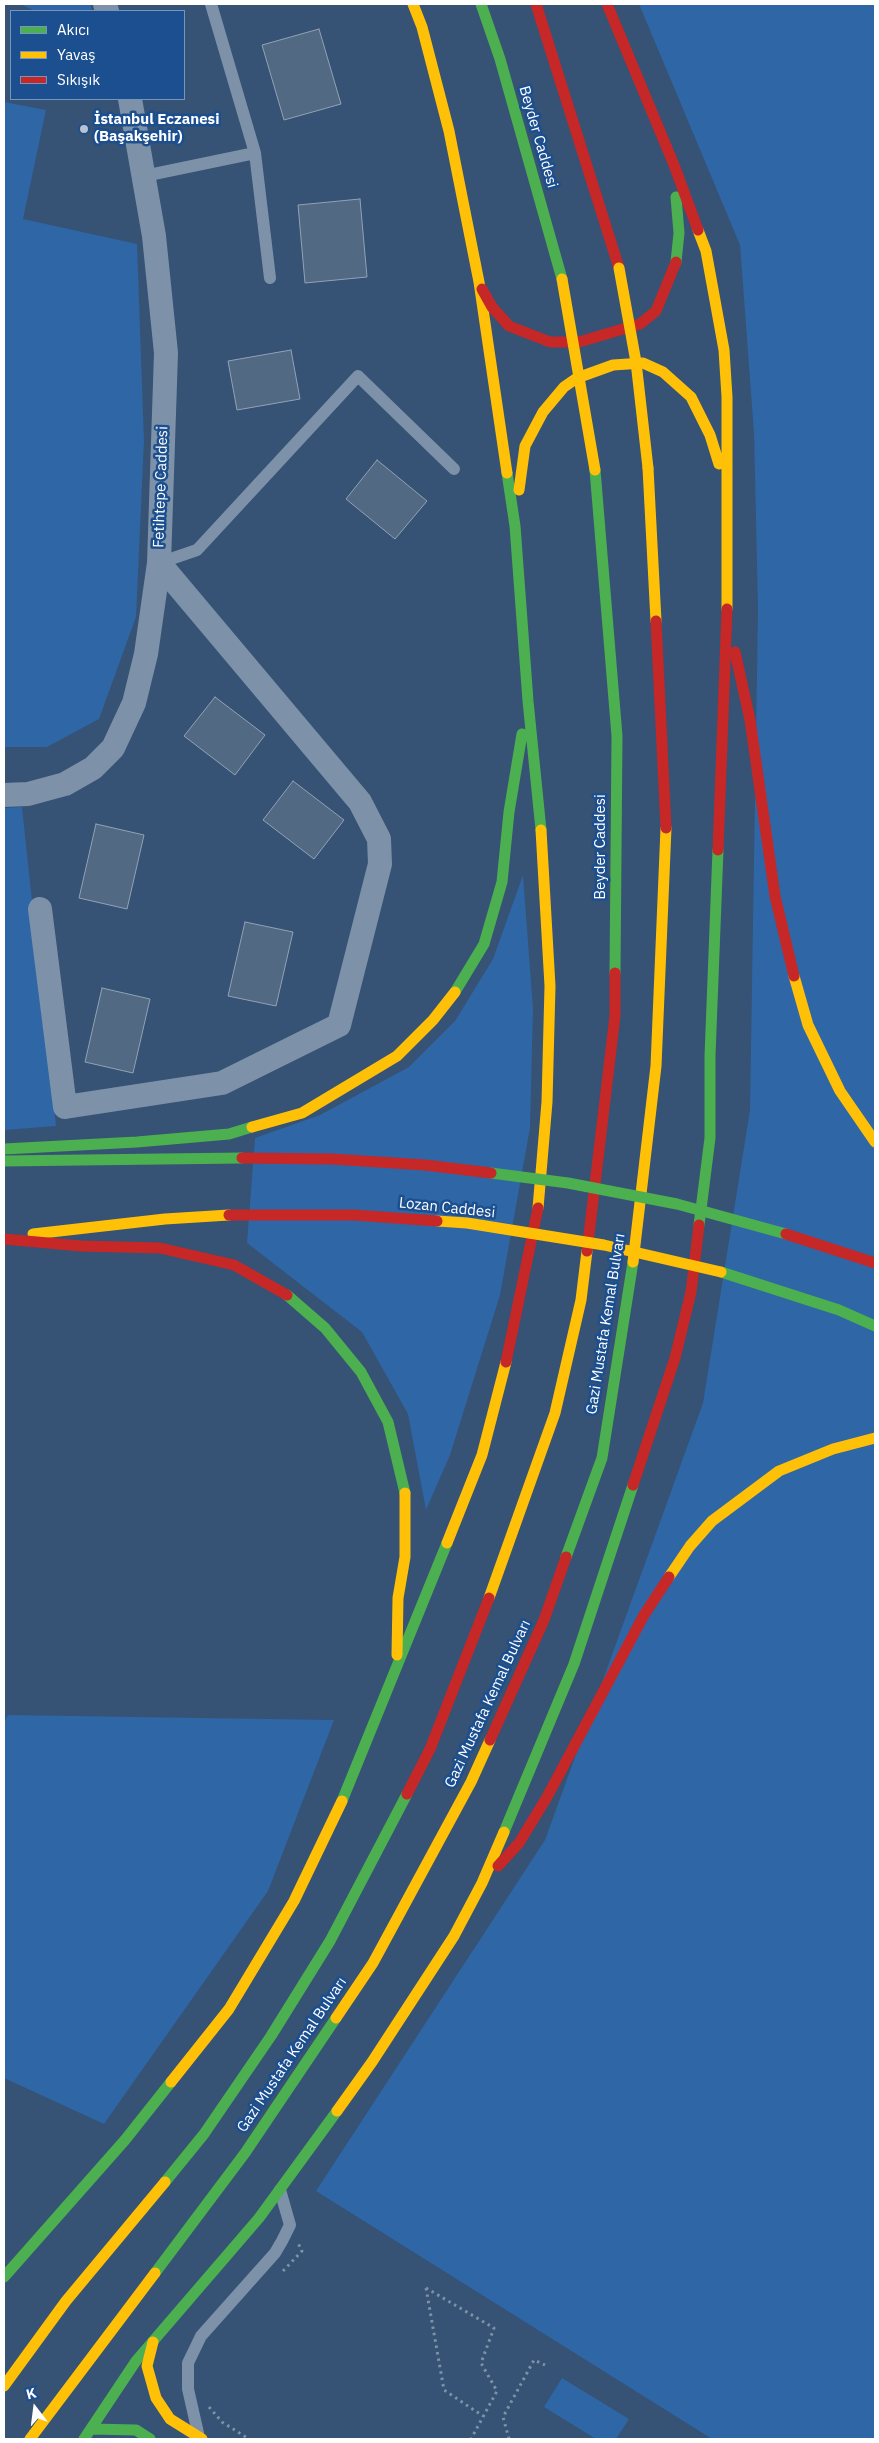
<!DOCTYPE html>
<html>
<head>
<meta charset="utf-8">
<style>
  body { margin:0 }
  #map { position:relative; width:879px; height:2443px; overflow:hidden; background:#365274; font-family:"IBM Plex Sans",sans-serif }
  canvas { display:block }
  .frame { position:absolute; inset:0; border:5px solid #fff; pointer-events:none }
  .legend { position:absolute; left:10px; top:10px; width:175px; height:90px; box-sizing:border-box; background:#1b4f8f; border:1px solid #7695bc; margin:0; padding:6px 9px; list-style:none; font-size:15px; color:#fff }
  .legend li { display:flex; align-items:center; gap:10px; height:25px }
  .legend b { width:25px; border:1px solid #7695bc }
  .north { position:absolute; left:10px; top:2383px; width:50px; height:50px; -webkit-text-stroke:4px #1b4f8f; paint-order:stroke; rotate:345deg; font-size:14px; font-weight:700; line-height:20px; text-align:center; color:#fff }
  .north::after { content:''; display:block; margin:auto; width:18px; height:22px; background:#fff; clip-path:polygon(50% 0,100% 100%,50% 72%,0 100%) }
</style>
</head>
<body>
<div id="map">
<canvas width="879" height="2443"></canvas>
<div class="frame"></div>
<ul class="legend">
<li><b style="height:6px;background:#4caf50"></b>Akıcı</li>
<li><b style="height:6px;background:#ffc107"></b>Yavaş</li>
<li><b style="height:6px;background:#c62828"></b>Sıkışık</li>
</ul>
<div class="north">K</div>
</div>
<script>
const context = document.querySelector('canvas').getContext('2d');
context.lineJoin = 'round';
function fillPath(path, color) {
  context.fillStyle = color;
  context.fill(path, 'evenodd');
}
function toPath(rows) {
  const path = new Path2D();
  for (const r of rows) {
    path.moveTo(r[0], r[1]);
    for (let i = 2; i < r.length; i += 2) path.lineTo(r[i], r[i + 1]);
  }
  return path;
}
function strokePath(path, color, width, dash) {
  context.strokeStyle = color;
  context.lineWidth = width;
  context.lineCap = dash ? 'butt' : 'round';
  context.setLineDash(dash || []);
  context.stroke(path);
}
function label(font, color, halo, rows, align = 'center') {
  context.font = font + ' "IBM Plex Sans",sans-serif';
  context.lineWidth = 5;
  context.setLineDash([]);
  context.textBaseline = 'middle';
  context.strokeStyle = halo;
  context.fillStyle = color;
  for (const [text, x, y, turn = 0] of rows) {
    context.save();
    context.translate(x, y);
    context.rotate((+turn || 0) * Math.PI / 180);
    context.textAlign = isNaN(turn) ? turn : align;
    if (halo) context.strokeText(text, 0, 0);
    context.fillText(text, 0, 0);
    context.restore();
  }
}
fillPath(toPath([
  [20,4,90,4,92,11,35,11],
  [639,4,875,4,875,2439,712,2439,316,2191,545,1840,703,1403,750,1110,758,608,754,433,740,245],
  [4,102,46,110,23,219,137,244,144,441,136,617,99,719,47,747,4,747],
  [22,807,56,1126,4,1130,4,808],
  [523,875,533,1009,530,1128,500,1295,450,1455,426,1510,408,1414,362,1332,247,1243,255,1138,320,1115,409,1067,455,1021,493,959],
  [8,1715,334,1720,268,1891,104,2124,4,2078,4,1722],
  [562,2378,629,2419,616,2439,596,2439,544,2407]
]), '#2f66a5');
const building = toPath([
  [319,29,341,104,284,120,262,45,319,29],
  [360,199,367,277,305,283,298,205,360,199],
  [291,350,300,399,237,410,228,361,291,350],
  [377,460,427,501,395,539,346,499,377,460],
  [215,697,265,735,235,775,184,736,215,697],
  [293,781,344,820,314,859,263,820,293,781],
  [96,824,144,835,127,909,79,898,96,824],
  [245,922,293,932,276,1006,228,996,245,922],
  [102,988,150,999,133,1073,85,1062,102,988]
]);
fillPath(building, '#526984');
strokePath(building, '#92a2b6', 1);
strokePath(toPath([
  [283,2271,302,2251,298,2243],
  [426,2288,494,2328,481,2363,497,2391,471,2439],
  [426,2288,444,2390,483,2416],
  [209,2407,222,2422,249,2439],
  [509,2439,503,2417,534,2360,545,2365]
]), '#7d92a8', 3, [2.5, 4]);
strokePath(toPath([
  [255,153,270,278],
  [144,176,255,153,211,4],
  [159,563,197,550,358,376,454,469],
  [198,2433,188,2389,188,2363,201,2336,275,2253,282,2241,290,2225,280,2190]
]), '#7d92a8', 12);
strokePath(toPath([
  [105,4,107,11],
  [4,795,28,794,65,784,93,768,113,748,134,703,146,654,159,563,166,353,154,236,130,99],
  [40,909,65,1107,222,1083,339,1025,380,864,379,839,360,802,159,563]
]), '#7d92a8', 24);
strokePath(toPath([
  [481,4,500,59,562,279],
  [676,197,679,233,676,262],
  [595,470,617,736,615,973],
  [507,473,515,526,528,701,541,830],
  [455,992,484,944,502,882,509,812,522,734],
  [4,1149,137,1142,229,1134,252,1127],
  [4,1161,242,1158],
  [699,1225,710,1138,710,1056,718,850],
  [287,1295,325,1328,361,1372,388,1422,405,1493],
  [566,1557,602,1458,633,1262],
  [342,1801,447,1543],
  [504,1832,574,1664,633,1485],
  [165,2182,204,2134,271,2036,330,1941,407,1794],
  [155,2273,245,2153,336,2018],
  [4,2277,125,2140,171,2082],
  [91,2429,136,2430,150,2439],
  [84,2439,136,2361,259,2218,337,2111]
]), '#4caf50', 11);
strokePath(toPath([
  [413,4,422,27,449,131,479,282,507,473],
  [698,230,706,251,724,350,727,397,727,609],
  [648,468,656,621],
  [519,490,525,446,543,412,564,387,577,378,613,365,643,363,663,372,691,397,710,435,719,464],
  [794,976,808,1025,840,1091,875,1142],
  [252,1127,302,1113,397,1056,433,1020,455,992],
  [538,1208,547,1102,550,986,541,830],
  [33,1234,165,1219,229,1215],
  [633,1262,656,1066,666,828],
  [447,1543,482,1455,506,1362],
  [669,1577,690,1546,712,1521,779,1471,833,1449,875,1438],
  [489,1598,555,1413,581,1300,587,1251],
  [397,1655,398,1598,405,1557,405,1493],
  [336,2018,373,1963,471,1782,490,1740],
  [171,2082,229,2009,294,1901,342,1801],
  [337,2111,372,2062,454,1936,482,1883,504,1832],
  [153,2342,147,2366,156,2398,170,2419,202,2439],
  [4,2386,66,2301,165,2182],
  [30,2439,155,2273]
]), '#ffc107', 11);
strokePath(toPath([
  [536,4,619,268],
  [607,4,674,165,698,230],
  [482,289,492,307,509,326,550,342,579,342,640,324,656,311,676,262],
  [656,621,666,828],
  [735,652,750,720,775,896,794,976],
  [718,850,727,609],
  [4,1239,81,1246,160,1248,234,1265,287,1295],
  [587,1251,615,1016,615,973],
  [506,1362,538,1208],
  [633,1485,675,1358,691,1292,699,1225],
  [490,1740,544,1620,566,1557],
  [407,1794,430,1749,489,1598],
  [498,1866,519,1843,547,1797,644,1615,669,1577]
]), '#c62828', 11);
strokePath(toPath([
  [491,1173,568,1183,677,1204,786,1234],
  [721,1272,839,1310,875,1326]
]), '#4caf50', 11);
strokePath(toPath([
  [619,268,636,362,648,468],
  [562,279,595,470],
  [437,1221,467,1223,604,1245,721,1272]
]), '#ffc107', 11);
strokePath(toPath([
  [242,1158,332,1159,425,1165,491,1173],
  [229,1215,354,1215,437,1221],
  [786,1234,875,1263]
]), '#c62828', 11);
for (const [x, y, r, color] of [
  [84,129,5,"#b9c2ce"]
]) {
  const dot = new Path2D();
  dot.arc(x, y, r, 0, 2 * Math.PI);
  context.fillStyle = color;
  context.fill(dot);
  strokePath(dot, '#1b4f8f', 2);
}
label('bold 15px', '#fff', '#1b4f8f', [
  ["İstanbul Eczanesi",94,120],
  ["(Başakşehir)",94,137]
], 'left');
label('15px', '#fff', '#1b4f8f', [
  ["Beyder Caddesi",538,137,74],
  ["Fetihtepe Caddesi",161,487,-88],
  ["Beyder Caddesi",601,847,-90],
  ["Lozan Caddesi",447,1208,6],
  ["Gazi Mustafa Kemal Bulvarı",606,1324,-81],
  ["Gazi Mustafa Kemal Bulvarı",488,1704,-65],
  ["Gazi Mustafa Kemal Bulvarı",292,2055,-56]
]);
</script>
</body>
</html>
